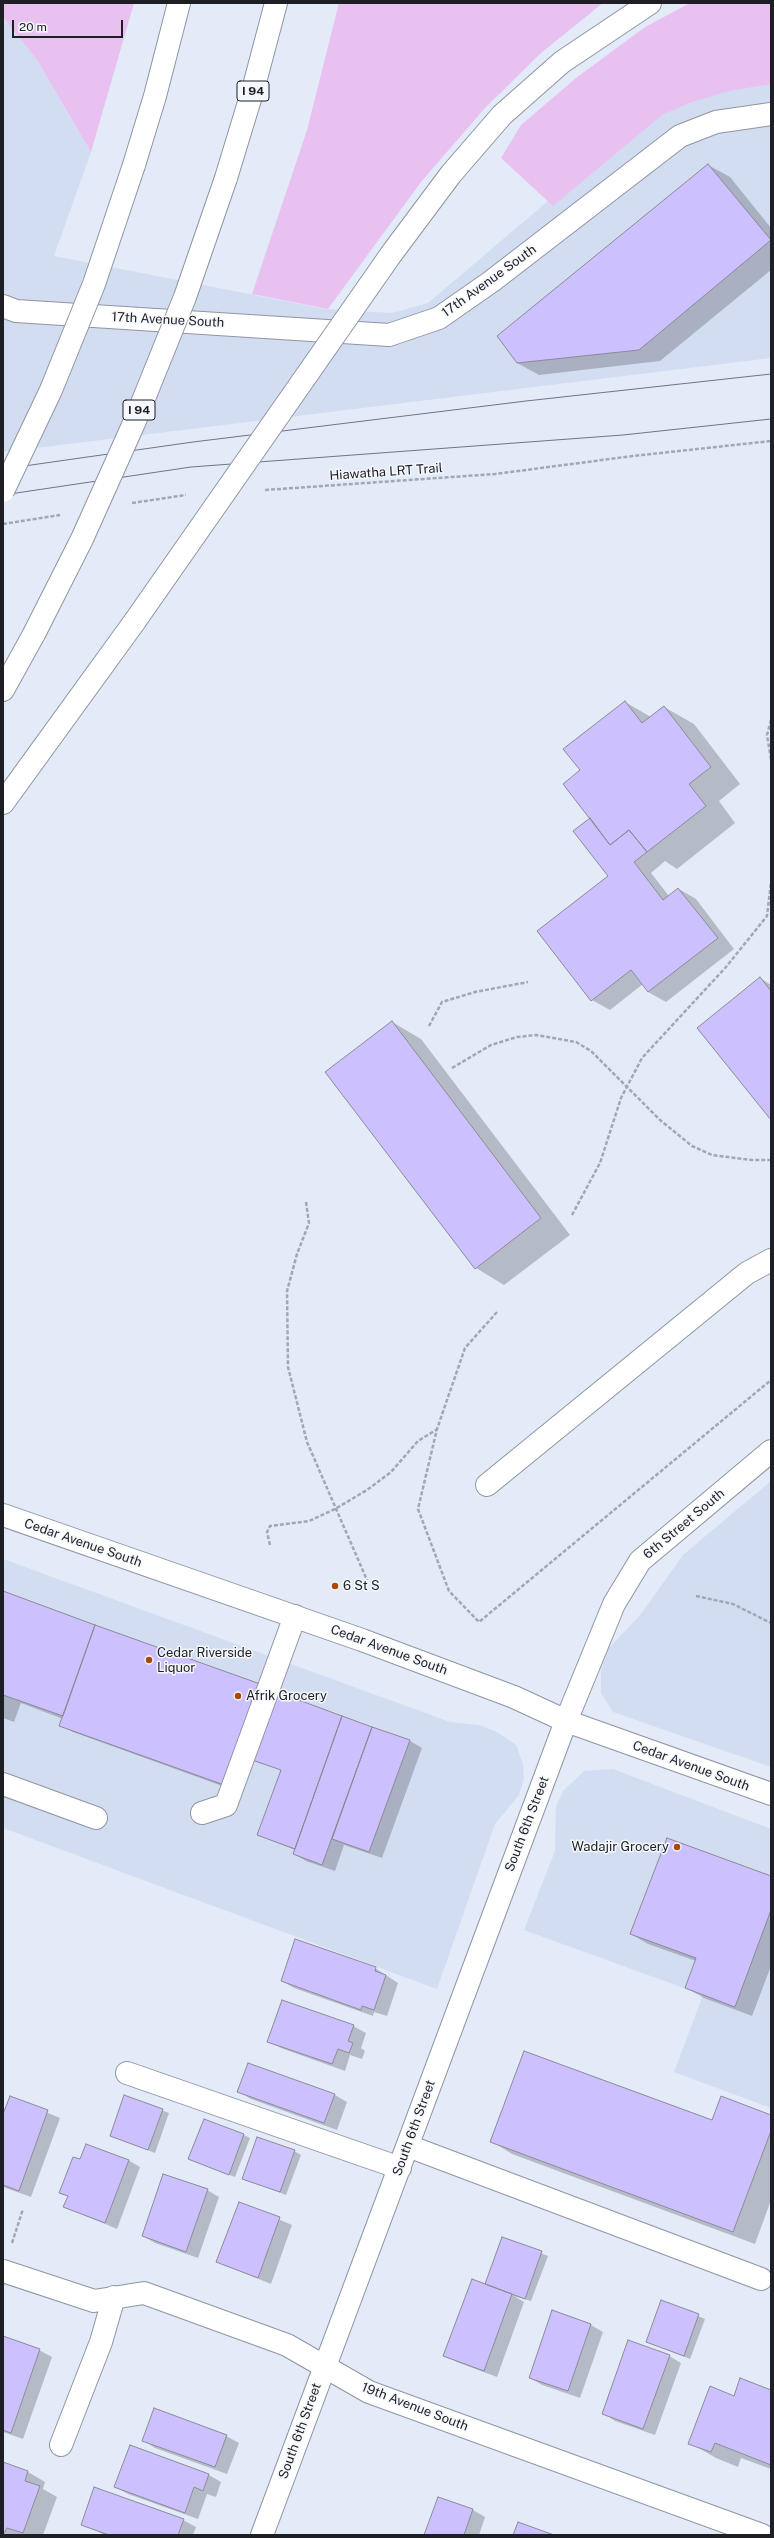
<!DOCTYPE html>
<html>
<head>
<meta charset="utf-8">
<style>
  body { margin:0 }
  #map { position:relative; width:774px; height:2538px; overflow:hidden; background:#e3eaf8; font-family:"Public Sans",sans-serif }
  canvas { display:block }
  .frame { position:absolute; inset:0; border:4px solid #1d1f24; pointer-events:none }
  .scale { position:absolute; left:12px; top:20px; width:111px; height:18px; box-sizing:border-box; border:2px solid #1d1f24; border-top:0; padding-left:5px; font-size:12px; line-height:14px; white-space:nowrap; color:#1d1f24; -webkit-text-stroke:3px #f4f7fc; paint-order:stroke }
</style>
</head>
<body>
<div id="map">
<canvas width="774" height="2538"></canvas>
<div class="frame"></div>
<div class="scale">20 m</div>
</div>
<script>
const context = document.querySelector('canvas').getContext('2d');
context.lineJoin = 'round';
function fillPath(path, color) {
  context.fillStyle = color;
  context.fill(path, 'evenodd');
}
function toPath(rows) {
  const path = new Path2D();
  for (const r of rows) {
    path.moveTo(r[0], r[1]);
    for (let i = 2; i < r.length; i += 2) path.lineTo(r[i], r[i + 1]);
  }
  return path;
}
function strokePath(path, color, width, dash) {
  context.strokeStyle = color;
  context.lineWidth = width;
  context.lineCap = dash ? 'butt' : 'round';
  context.setLineDash(dash || []);
  context.stroke(path);
}
function label(font, color, halo, rows, align = 'center') {
  context.font = font + ' "Public Sans",sans-serif';
  context.lineWidth = 3;
  context.setLineDash([]);
  context.textBaseline = 'middle';
  context.strokeStyle = halo;
  context.fillStyle = color;
  for (const [text, x, y, turn = 0] of rows) {
    context.save();
    context.translate(x, y);
    context.rotate((+turn || 0) * Math.PI / 180);
    context.textAlign = isNaN(turn) ? turn : align;
    if (halo) context.strokeText(text, 0, 0);
    context.fillText(text, 0, 0);
    context.restore();
  }
}
fillPath(toPath([
  [3,17,37,60,91,152,54,256,326,309,392,313,428,303,661,105,771,25,771,358,3,452],
  [771,1481,771,1767,613,1712,601,1693,601,1670,608,1649,641,1614,683,1555],
  [3,1559,450,1722,479,1725,497,1732,516,1745,523,1764,524,1779,519,1795,495,1824,437,1989,3,1828],
  [613,1769,771,1829,771,2108,674,2072,703,1995,524,1930,555,1851,556,1806,563,1791,584,1771]
]), '#d3ddf2');
fillPath(toPath([
  [3,3,134,3,91,152,37,60,3,17],
  [339,3,603,3,541,53,485,108,421,182,328,309,252,294,307,130],
  [690,3,771,3,771,84,729,91,689,103,662,115,553,206,501,158,521,125,576,78,645,27]
]), '#e9c1f1');
fillPath(toPath([
  [708,165,730,177,771,228,771,270,660,361,539,375,517,363],
  [625,702,651,717,664,707,694,724,740,784,719,801,735,823,677,869,665,861,651,873,669,896,679,889,696,899,734,949,666,1002,648,992,643,984,610,1010,592,1000,538,931,610,876,591,818,581,770],
  [760,978,771,985,771,1119],
  [392,1022,421,1039,570,1235,504,1285,476,1268],
  [3,1592,239,1792,73,1732,60,1725,63,1719,21,1703,14,1722,3,1718],
  [343,1717,410,1741,422,1748,382,1858,344,1845,335,1871,306,1861,294,1854,295,1850,258,1835,282,1771,254,1759],
  [771,1878,771,1966,752,2016,704,1998,686,1988,696,1961,648,1944,631,1934],
  [375,1968,398,1983,387,2016,374,2012,373,2016,294,1988,282,1981],
  [353,2026,366,2033,361,2048,365,2051,362,2059,350,2055,345,2071,281,2048,268,2041],
  [239,2092,335,2095,347,2102,337,2130,251,2099],
  [124,2096,169,2113,155,2153,111,2136],
  [10,2097,60,2118,31,2197,3,2187,3,2117],
  [771,2116,771,2200,755,2244,512,2154,491,2141],
  [244,2135,250,2138,235,2177,189,2159],
  [294,2151,301,2155,286,2195,243,2178],
  [81,2160,128,2160,140,2167,117,2229,65,2207,68,2197,61,2192],
  [207,2190,219,2197,198,2258,155,2243,143,2236],
  [240,2203,292,2225,271,2284,218,2262],
  [503,2238,548,2256,531,2301,514,2296,524,2302,497,2377,457,2362,445,2355,486,2285],
  [662,2302,705,2319,690,2359,647,2342],
  [553,2311,591,2325,603,2332,580,2398,542,2385,530,2378],
  [3,2337,39,2350,52,2357,23,2439,3,2432],
  [669,2356,681,2363,655,2435,615,2421,603,2413],
  [771,2391,771,2469,741,2458,738,2467,716,2458,690,2443,735,2397],
  [226,2436,239,2443,227,2474,155,2448,143,2440],
  [130,2446,209,2475,221,2482,216,2497,207,2494,198,2519,128,2494,115,2487],
  [3,2463,28,2472,45,2482,43,2489,57,2497,43,2535,3,2535],
  [438,2498,473,2510,485,2517,479,2535,425,2535],
  [183,2520,196,2527,193,2535,105,2535,82,2524]
]), '#0003');
const building = toPath([
  [708,164,771,240,639,350,517,363,497,336,708,164],
  [625,701,642,723,664,706,711,767,689,784,706,806,647,852,629,830,610,845,563,784,580,770,563,749,625,701],
  [590,818,610,845,629,830,647,852,634,862,663,900,678,888,718,938,648,992,631,970,591,1001,537,931,608,876,573,831,590,818],
  [760,977,771,991,771,1120,697,1028,760,977],
  [392,1021,541,1218,475,1269,325,1072,392,1021],
  [3,1591,95,1625,63,1716,3,1695,3,1591],
  [95,1625,263,1685,227,1786,59,1726,95,1625],
  [277,1692,342,1716,295,1849,257,1835,281,1770,252,1760,277,1692],
  [342,1716,372,1727,322,1865,293,1854,342,1716],
  [372,1727,410,1740,369,1852,332,1839,372,1727],
  [667,1838,771,1876,771,1910,735,2007,685,1988,696,1958,630,1934,667,1838],
  [295,1939,376,1967,375,1971,386,1975,374,2010,362,2006,361,2010,281,1981,295,1939],
  [282,2000,354,2025,348,2041,353,2043,349,2053,338,2049,332,2064,267,2042,282,2000],
  [524,2051,712,2120,721,2096,771,2115,771,2131,733,2232,490,2142,524,2051],
  [248,2063,335,2094,324,2123,237,2092,248,2063],
  [124,2095,163,2109,148,2150,110,2136,124,2095],
  [10,2096,48,2110,19,2191,3,2185,3,2114,10,2096],
  [204,2119,244,2134,229,2175,188,2159,204,2119],
  [257,2137,295,2150,280,2192,242,2179,257,2137],
  [86,2144,129,2160,105,2223,63,2207,68,2196,59,2193,73,2157,80,2159,86,2144],
  [163,2174,208,2189,186,2252,142,2236,163,2174],
  [239,2202,280,2217,258,2278,216,2262,239,2202],
  [502,2237,542,2251,525,2299,485,2284,502,2237],
  [472,2279,512,2294,484,2371,443,2356,472,2279],
  [661,2300,699,2314,684,2356,646,2342,661,2300],
  [552,2310,591,2324,568,2391,529,2378,552,2310],
  [3,2336,40,2349,11,2433,3,2430,3,2336],
  [628,2340,670,2355,643,2429,602,2414,628,2340],
  [740,2378,771,2390,771,2465,715,2443,711,2452,688,2444,710,2386,734,2396,740,2378],
  [154,2408,227,2435,215,2467,142,2441,154,2408],
  [130,2445,209,2474,203,2491,194,2487,185,2513,114,2487,130,2445],
  [3,2462,28,2471,25,2481,40,2486,23,2533,7,2528,3,2535,3,2462],
  [94,2487,184,2519,178,2535,109,2535,81,2525,94,2487],
  [438,2497,473,2509,464,2535,424,2535,438,2497],
  [518,2522,554,2535,513,2535,518,2522]
]);
fillPath(building, '#ccc0ff');
strokePath(building, '#8c8a97', 1);
const minor = toPath([
  [3,306,16,311,389,335,439,318,492,281,680,136,716,122,771,114],
  [487,1485,747,1273,771,1260],
  [3,1784,96,1818],
  [202,1813,226,1805,295,1616],
  [127,2073,400,2168],
  [408,2146,761,2279],
  [3,2271,94,2301,144,2293,287,2345,369,2392,762,2535],
  [61,2445,101,2342,114,2297],
  [262,2535,566,1721,614,1604,640,1561,771,1451]
]);
const major = toPath([
  [3,1515,362,1640,514,1697,566,1721,771,1794]
]);
const highway = toPath([
  [134,165,155,96,179,3],
  [226,178,254,86,276,3],
  [392,253,451,174,502,115,562,62,650,3],
  [3,690,34,634],
  [3,803,135,621]
]);
strokePath(minor, '#8f95a2', 24);
strokePath(major, '#8f95a2', 24);
strokePath(highway, '#8f95a2', 24);
strokePath(toPath([
  [265,490,495,474,633,456,771,441],
  [132,503,186,495],
  [3,524,60,515],
  [771,720,767,735,771,759],
  [429,1026,442,1002,475,992,528,982],
  [452,1068,491,1045,517,1037,536,1035,576,1042,591,1051,660,1120,692,1146,712,1155,752,1160,771,1160],
  [306,1202,309,1223,297,1254,287,1291,288,1367,307,1442,367,1580],
  [572,1215,600,1163,621,1098,642,1058,726,967,767,916,771,882],
  [497,1312,465,1348,437,1429,418,1509,449,1591,479,1622,771,1380],
  [270,1545,267,1532,270,1526,309,1521,335,1509,367,1490,391,1472,418,1441,436,1430],
  [696,1596,733,1604,771,1623],
  [12,2243,23,2209]
]), '#a2a8b3', 2.5, [4, 2]);
strokePath(minor, '#fff', 22);
strokePath(major, '#fff', 22);
strokePath(highway, '#fff', 22);
strokePath(toPath([
  [3,469,193,442,526,401,771,374],
  [3,495,191,467,623,435,771,419]
]), '#71757e', 1);
const highwayBridge = toPath([
  [3,491,51,390,94,284,134,165],
  [135,621,392,253],
  [34,634,82,539,134,423,185,297,226,178]
]);
strokePath(highwayBridge, '#8f95a2', 24, []);
strokePath(highwayBridge, '#fff', 22);
for (const [x, y, r, color] of [
  [335,1586,4,"#aa480a"],
  [149,1660,4,"#aa480a"],
  [238,1696,4,"#aa480a"],
  [677,1847,4,"#aa480a"]
]) {
  const dot = new Path2D();
  dot.arc(x, y, r, 0, 2 * Math.PI);
  context.fillStyle = color;
  context.fill(dot);
  strokePath(dot, '#f4f7fc', 1.5);
}
for (const [x, y, w] of [
  [253,91,32],
  [139,410,32]
]) {
  const box = new Path2D();
  box.roundRect(x - w / 2, y - 10, w, 20, 3);
  context.fillStyle = '#f4f7fc';
  context.fill(box);
  strokePath(box, '#1d1f24', 1);
}
label('bold 12px', '#1d1f24', null, [
  ["I 94",253,91],
  ["I 94",139,410]
]);
label('13px', '#1d1f24', '#f4f7fc', [
  ["17th Avenue South",489,281,-36],
  ["17th Avenue South",168,320,3],
  ["Hiawatha LRT Trail",386,472,-4],
  ["6th Street South",684,1524,-40],
  ["Cedar Avenue South",83,1543,19],
  ["Cedar Avenue South",389,1650,20],
  ["Cedar Avenue South",691,1766,20],
  ["South 6th Street",527,1824,-69],
  ["South 6th Street",414,2128,-70],
  ["19th Avenue South",415,2407,21],
  ["South 6th Street",300,2431,-70]
]);
label('13px', '#1d1f24', '#f4f7fc', [
  ["6 St S",343,1586],
  ["Cedar Riverside",157,1653],
  ["Liquor",157,1668],
  ["Afrik Grocery",246,1696],
  ["Wadajir Grocery",669,1847,"right"]
], 'left');
</script>
</body>
</html>
